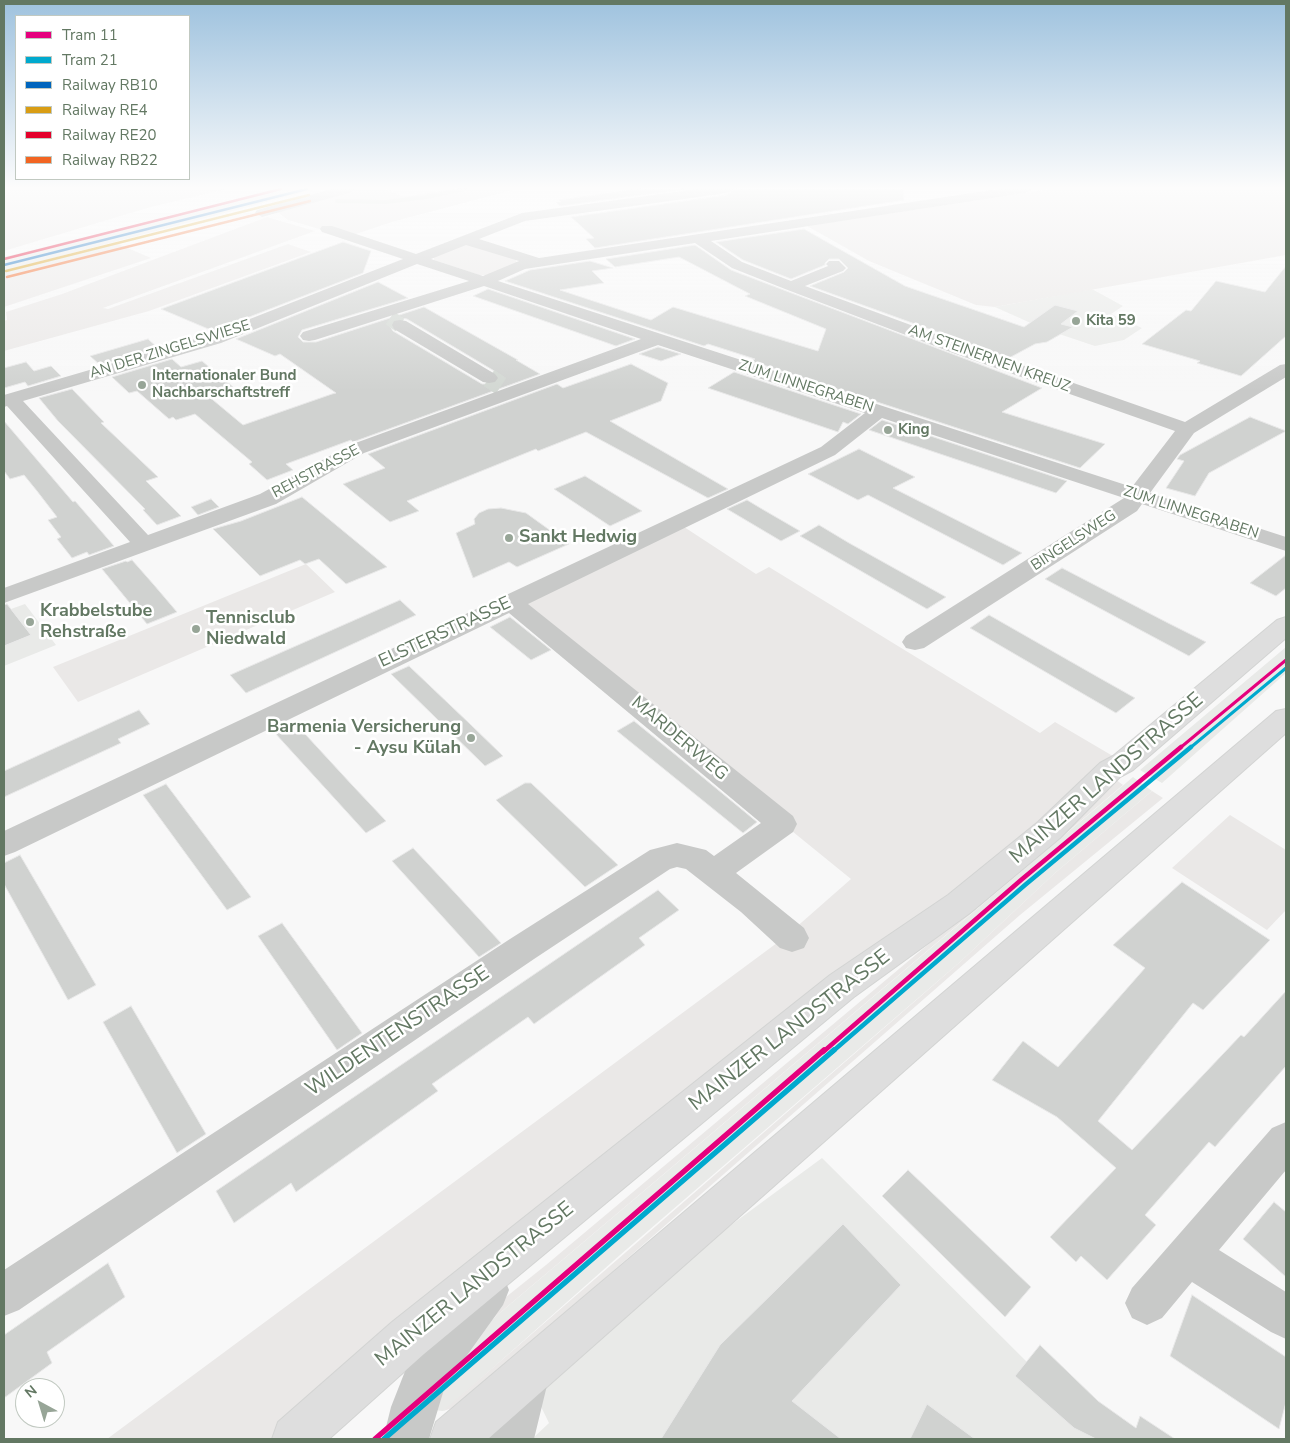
<!DOCTYPE html>
<html>
<head>
<meta charset="utf-8">
<style>
  body { margin:0 }
  #map { position:relative; width:1290px; height:1443px; overflow:hidden; background:#f8f8f8; font-family:"Nunito Sans",sans-serif }
  canvas { display:block }
  .frame { position:absolute; inset:0; border:5px solid #637863; pointer-events:none }
  .legend { position:absolute; left:15px; top:15px; width:175px; height:165px; box-sizing:border-box; background:#fff; border:1px solid #c1c9c1; margin:0; padding:6px 9px; list-style:none; font-size:15px; color:#637863 }
  .legend li { display:flex; align-items:center; gap:10px; height:25px }
  .legend b { width:25px; border:1px solid #c1c9c1 }
  .north { position:absolute; left:15px; top:1378px; width:50px; height:50px; box-sizing:border-box; background:#fff; border:1px solid #c1c9c1; border-radius:50%; rotate:321deg; font-size:14px; font-weight:700; line-height:20px; text-align:center; color:#637863 }
  .north::after { content:''; display:block; margin:auto; width:18px; height:22px; background:#97a597; clip-path:polygon(50% 0,100% 100%,50% 72%,0 100%) }
</style>
</head>
<body>
<div id="map">
<canvas width="1290" height="1443"></canvas>
<div class="frame"></div>
<ul class="legend">
<li><b style="height:6px;background:#e5007d"></b>Tram 11</li>
<li><b style="height:6px;background:#00a9ce"></b>Tram 21</li>
<li><b style="height:6px;background:#0065bd"></b>Railway RB10</li>
<li><b style="height:6px;background:#d99d14"></b>Railway RE4</li>
<li><b style="height:6px;background:#e4002b"></b>Railway RE20</li>
<li><b style="height:6px;background:#f26522"></b>Railway RB22</li>
</ul>
<div class="north">N</div>
</div>
<script>
const context = document.querySelector('canvas').getContext('2d');
context.lineJoin = 'round';
function fillPath(path, color) {
  context.fillStyle = color;
  context.fill(path, 'evenodd');
}
function toPath(rows) {
  const path = new Path2D();
  for (const r of rows) {
    path.moveTo(r[0], r[1]);
    for (let i = 2; i < r.length; i += 2) path.lineTo(r[i], r[i + 1]);
  }
  return path;
}
function strokePath(path, color, width, dash) {
  context.strokeStyle = color;
  context.lineWidth = width;
  context.lineCap = dash ? 'butt' : 'round';
  context.setLineDash(dash || []);
  context.stroke(path);
}
function label(font, color, halo, rows, align = 'center') {
  context.font = font + ' "Nunito Sans",sans-serif';
  context.lineWidth = 5;
  context.setLineDash([]);
  context.textBaseline = 'middle';
  context.strokeStyle = halo;
  context.fillStyle = color;
  for (const [text, x, y, turn = 0] of rows) {
    context.save();
    context.translate(x, y);
    context.rotate((+turn || 0) * Math.PI / 180);
    context.textAlign = isNaN(turn) ? turn : align;
    if (halo) context.strokeText(text, 0, 0);
    context.fillText(text, 0, 0);
    context.restore();
  }
}
fillPath(toPath([
  [279,189,316,189,4,271,4,257],
  [1092,289,1123,306,1111,314,1142,328,1124,340,1095,346,1044,329,995,307],
  [25,604,56,645,4,666,4,646,31,635,11,609],
  [1286,647,1286,673,1162,783,1140,770],
  [1133,777,1152,791,1055,873,960,962,620,1255,450,1406,443,1411,425,1409,449,1356],
  [822,1158,1028,1363,1133,1439,532,1439,549,1423,526,1376]
]), '#e9eae8');
fillPath(toPath([
  [4,189,225,189,151,207,4,251],
  [343,189,386,189,403,197,454,189,516,189,392,222,347,237,288,220,276,211],
  [1051,189,1286,189,1286,255,995,307,976,305,869,261,807,226],
  [267,217,315,231,103,308,108,309,288,244,311,252,149,311,4,351,4,321,7,320,6,312,62,294],
  [116,243,151,258,4,307,4,271],
  [459,245,469,245,515,258,517,263,487,275,479,275,434,260,434,256],
  [678,523,756,574,769,567,1040,733,1055,722,1123,762,366,1374,295,1439,107,1439,785,937,851,879,510,602],
  [306,564,335,592,78,702,53,667],
  [1115,779,1123,785,449,1356,481,1317,546,1265,1011,875],
  [1152,791,1163,798,1020,915,533,1341,453,1408,443,1411,960,962,1055,873],
  [1230,815,1286,850,1286,910,1267,930,1172,868]
]), '#eae8e7');
strokePath(toPath([
  [337,201,386,202,426,197,465,189]
]), '#d0d7cf', 4);
const building = toPath([
  [640,189,684,189,560,206,556,202,561,202,559,200,640,189],
  [736,189,903,189,904,200,595,248,586,239,594,238,571,217,727,195,736,189],
  [804,229,905,286,1024,327,1055,305,1078,311,1061,324,1073,327,1047,342,1035,344,1009,358,810,286,844,272,848,268,839,259,829,259,825,263,825,265,791,279,743,260,716,242,804,229],
  [343,242,371,251,363,273,213,331,161,309,343,242],
  [695,245,731,270,1042,388,1002,412,1105,444,1080,468,751,361,755,359,708,344,704,346,505,281,530,270,590,261,613,268,592,271,604,283,560,290,651,320,673,307,818,351,826,329,745,296,750,294,679,257,615,267,606,259,695,245],
  [1286,266,1286,336,1241,376,1197,363,1200,361,1142,344,1186,310,1191,311,1216,281,1265,292,1286,266],
  [378,282,408,298,302,330,298,337,303,342,316,342,424,307,518,360,516,360,540,374,353,442,351,440,286,464,293,470,267,480,249,464,252,462,195,414,176,420,173,417,169,419,137,391,129,393,112,377,172,359,181,367,202,361,233,387,207,395,243,425,332,394,336,393,280,354,275,356,236,339,378,282],
  [400,318,407,319,496,372,500,379,495,384,482,384,393,331,390,326,392,320,400,318],
  [488,289,635,339,616,346,473,296,488,289],
  [148,339,158,348,100,365,90,356,148,339],
  [658,347,681,354,661,361,639,354,658,347],
  [26,362,34,371,51,366,61,376,28,386,25,382,4,388,4,368,26,362],
  [631,364,668,383,661,401,610,421,728,489,708,498,586,432,538,451,536,449,407,501,419,511,390,522,343,484,385,468,368,454,557,384,563,388,631,364],
  [734,372,861,414,848,424,843,422,838,432,708,388,734,372],
  [72,389,104,422,101,423,158,477,146,481,181,516,157,525,143,510,145,509,58,421,39,398,72,389],
  [1250,417,1286,431,1209,473,1195,496,1166,488,1184,461,1177,459,1180,455,1250,417],
  [882,420,1067,481,1056,493,869,430,882,420],
  [4,421,73,502,75,501,114,546,89,555,87,552,72,558,57,539,61,537,48,520,57,517,37,491,24,475,10,479,4,471,4,421],
  [859,449,915,477,893,488,1022,553,1003,565,868,495,858,500,808,474,859,449],
  [585,476,642,511,610,526,554,489,585,476],
  [302,497,387,567,346,584,319,559,305,564,300,560,260,576,213,529,241,521,302,497],
  [211,499,219,507,198,515,191,507,211,499],
  [747,500,762,509,800,531,781,541,727,509,747,500],
  [501,508,526,513,569,544,517,567,509,562,473,578,456,533,475,524,474,519,479,513,488,509,501,508],
  [819,525,849,543,946,597,927,609,800,536,819,525],
  [1286,555,1286,588,1276,596,1250,583,1286,555],
  [132,560,154,585,177,612,147,624,102,569,126,561,127,562,132,560],
  [1062,568,1168,623,1206,642,1189,656,1045,579,1062,568],
  [400,600,416,615,246,693,230,675,400,600],
  [7,604,31,635,4,646,4,605,7,604],
  [989,615,1096,676,1135,698,1116,713,970,628,989,615],
  [510,617,551,650,531,660,490,627,510,617],
  [409,666,470,724,503,756,485,766,391,674,409,666],
  [139,710,150,724,118,739,121,743,4,797,4,771,139,710],
  [634,721,677,756,757,822,743,833,617,731,634,721],
  [294,722,353,786,386,821,366,833,274,732,294,722],
  [525,783,531,783,618,865,585,887,496,800,525,783],
  [166,784,206,837,251,897,227,910,143,795,166,784],
  [413,848,457,895,501,943,479,957,392,861,413,848],
  [20,855,96,985,68,1000,4,884,4,863,20,855],
  [1182,882,1270,940,1203,1010,1193,1003,1098,1121,1132,1150,1241,1035,1244,1037,1286,991,1286,1066,1215,1147,1209,1142,1145,1215,1156,1225,1107,1280,1081,1256,1076,1262,1050,1237,1116,1168,1057,1117,992,1080,1023,1041,1058,1067,1145,968,1113,945,1182,882],
  [658,890,679,910,639,938,645,945,534,1024,528,1017,432,1084,438,1091,296,1192,291,1183,234,1223,216,1191,658,890],
  [282,923,362,1033,337,1050,258,936,282,923],
  [131,1006,206,1134,177,1153,103,1022,131,1006],
  [908,1170,1031,1287,1005,1317,882,1196,908,1170],
  [1274,1202,1286,1212,1286,1277,1243,1239,1274,1202],
  [843,1224,901,1285,792,1401,841,1439,661,1439,720,1345,843,1224],
  [108,1263,125,1297,47,1352,52,1363,4,1398,4,1335,108,1263],
  [1192,1295,1286,1357,1286,1402,1279,1429,1170,1356,1192,1295],
  [1040,1345,1098,1401,1136,1428,1140,1416,1175,1439,1096,1439,1074,1428,1015,1376,1040,1345],
  [927,1404,975,1439,910,1439,927,1404]
]);
fillPath(building, '#d0d2d0');
strokePath(building, '#e8e8e8', 1);
strokePath(toPath([
  [390,318,400,325]
]), '#d3d8d3', 15, [15, 8]);
strokePath(toPath([
  [489,378,501,386]
]), '#d3d8d3', 19, [19, 9]);
const primary = toPath([
  [1286,617,1286,638,1133,770,1120,777,1060,838,970,913,854,997,424,1354,329,1439,272,1439,278,1422,392,1322,830,975,948,895,1038,822,1100,763,1113,756,1277,620,1286,617],
  [1286,709,1286,733,488,1439,430,1439,436,1422,1276,711,1286,709]
]);
strokePath(primary, '#d3d4d3', 2);
fillPath(toPath([
  [332,189,354,189,352,192,262,217,255,213,257,210,332,189],
  [698,189,734,189,727,193,525,221,479,239,539,258,999,189,1032,189,1025,193,711,241,742,262,791,281,828,266,826,264,829,261,839,261,846,268,843,271,805,286,965,345,1185,422,1280,365,1286,364,1286,377,1194,433,1150,493,1286,537,1286,551,1142,504,1137,511,924,648,915,650,906,648,902,642,906,636,1124,498,882,418,835,455,528,604,793,816,797,824,793,832,736,873,804,928,809,938,804,948,792,952,780,948,741,912,686,869,677,867,670,869,534,959,19,1310,4,1316,4,1270,510,939,650,850,677,843,706,850,714,856,761,823,509,613,15,852,4,856,4,831,821,447,865,413,658,345,364,453,276,504,4,603,4,588,130,542,7,406,4,407,4,395,209,335,403,259,322,232,320,229,322,226,332,226,416,254,522,213,698,189],
  [695,243,732,268,785,289,953,353,1175,431,1132,487,498,281,525,269,695,243],
  [466,245,519,261,483,276,431,259,466,245],
  [417,264,469,281,303,332,300,336,303,340,309,341,315,340,484,286,641,339,350,445,260,494,148,535,23,401,221,343,417,264],
  [400,320,406,321,495,374,498,378,495,382,489,383,483,382,394,329,392,325,394,321,400,320],
  [1286,1122,1286,1170,1219,1250,1286,1292,1286,1339,1271,1332,1192,1282,1162,1318,1147,1325,1132,1318,1125,1303,1132,1288,1272,1128,1286,1122],
  [488,1269,503,1275,509,1290,503,1305,445,1386,429,1439,383,1439,391,1407,411,1356,473,1275,488,1269],
  [526,1354,542,1361,549,1377,534,1439,488,1439,503,1377,510,1361,526,1354]
]), '#c8c9c8');
fillPath(primary, '#dedede');
strokePath(toPath([
  [4,265,307,189]
]), '#0065bd', 2.5);
strokePath(toPath([
  [6,271,309,195]
]), '#d99d14', 2.5);
strokePath(toPath([
  [4,259,281,189]
]), '#e4002b', 2.5);
strokePath(toPath([
  [7,277,310,201]
]), '#f26522', 2.5);
strokePath(toPath([
  [1180,748,1286,660]
]), '#e5007d', 3);
strokePath(toPath([
  [823,1052,1021,880,1181,747]
]), '#e5007d', 4.5);
strokePath(toPath([
  [375,1439,824,1050]
]), '#e5007d', 5.5);
strokePath(toPath([
  [1190,748,1286,668]
]), '#00a9ce', 3);
strokePath(toPath([
  [832,1052,1025,885,1191,747]
]), '#00a9ce', 4.5);
strokePath(toPath([
  [384,1439,834,1050]
]), '#00a9ce', 5.5);
const sky = context.createLinearGradient(0, 0, 0, 391);
sky.addColorStop(0, '#9ec2de');
sky.addColorStop(0.48, '#fcfcfc');
sky.addColorStop(1, '#fcfcfc00');
context.fillStyle = sky;
context.fillRect(0, 0, 1290, 391);
for (const [x, y, r, color] of [
  [1076,321,5,"#97a597"],
  [142,385,5,"#97a597"],
  [888,430,5,"#97a597"],
  [509,538,5,"#97a597"],
  [30,622,5,"#97a597"],
  [196,629,5,"#97a597"],
  [471,738,5,"#97a597"]
]) {
  const dot = new Path2D();
  dot.arc(x, y, r, 0, 2 * Math.PI);
  context.fillStyle = color;
  context.fill(dot);
  strokePath(dot, '#fff', 2);
}
label('bold 15px', '#637863', '#fff', [
  ["Kita 59",1086,321],
  ["Internationaler Bund",152,376],
  ["Nachbarschaftstreff",152,393],
  ["King",898,430]
], 'left');
label('15px', '#637863', '#fff', [
  ["AN DER ZINGELSWIESE",170,350,-17],
  ["AM STEINERNEN KREUZ",989,359,20],
  ["ZUM LINNEGRABEN",806,387,18],
  ["REHSTRASSE",316,472,-28],
  ["ZUM LINNEGRABEN",1191,513,18],
  ["BINGELSWEG",1074,541,-33]
]);
label('bold 18px', '#637863', '#fff', [
  ["Sankt Hedwig",519,538],
  ["Krabbelstube",40,612],
  ["Rehstraße",40,633],
  ["Tennisclub",206,619],
  ["Niedwald",206,640],
  ["Barmenia Versicherung",461,728,"right"],
  ["- Aysu Külah",461,749,"right"]
], 'left');
label('18px', '#637863', '#fff', [
  ["ELSTERSTRASSE",445,633,-25],
  ["MARDERWEG",679,739,40]
]);
label('21px', '#637863', '#fff', [
  ["MAINZER LANDSTRASSE",1107,779,-41],
  ["MAINZER LANDSTRASSE",790,1031,-38],
  ["WILDENTENSTRASSE",398,1032,-34],
  ["MAINZER LANDSTRASSE",475,1285,-39]
]);
</script>
</body>
</html>
